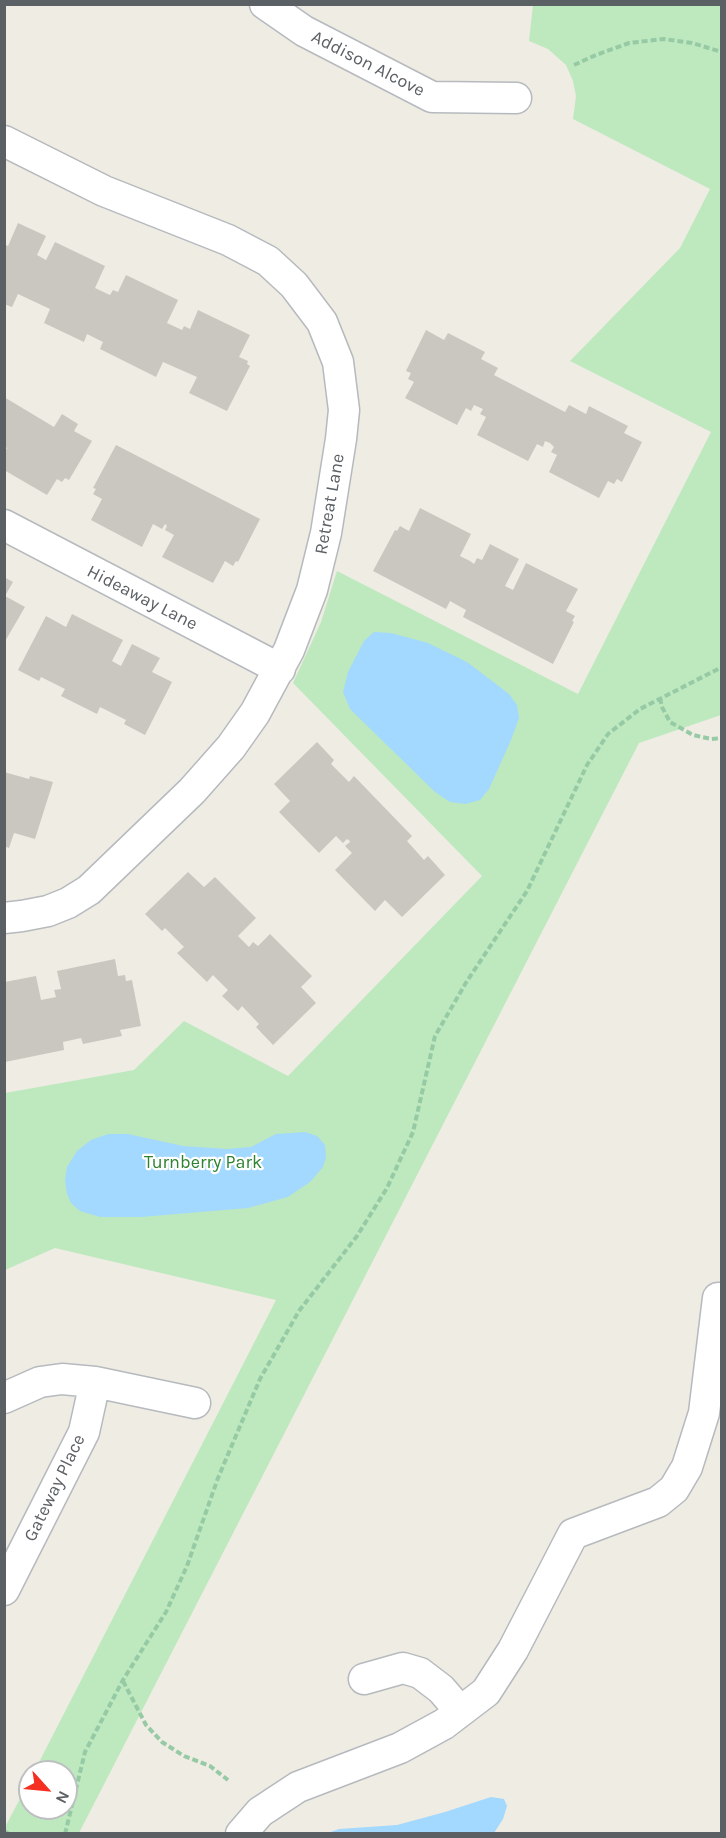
<!DOCTYPE html>
<html>
<head>
<meta charset="utf-8">
<style>
  body { margin:0 }
  #map { position:relative; width:726px; height:1838px; overflow:hidden; background:#efece3; font-family:Karla,sans-serif }
  canvas { display:block }
  .frame { position:absolute; inset:0; border:6px solid #5b6065; pointer-events:none }
  .north { position:absolute; left:18px; top:1760px; width:60px; height:60px; box-sizing:border-box; background:#fff; border:2px solid #bdbfc1; border-radius:50%; rotate:117deg; font-size:16px; font-weight:700; line-height:24px; text-align:center; color:#5b6065 }
  .north::after { content:''; display:block; margin:auto; width:21px; height:27px; background:#f53023; clip-path:polygon(50% 0,100% 100%,50% 72%,0 100%) }
</style>
</head>
<body>
<div id="map">
<canvas width="726" height="1838"></canvas>
<div class="frame"></div>
<div class="north">N</div>
</div>
<script>
const context = document.querySelector('canvas').getContext('2d');
context.lineJoin = 'round';
function fillPath(path, color) {
  context.fillStyle = color;
  context.fill(path, 'evenodd');
}
function toPath(rows) {
  const path = new Path2D();
  for (const r of rows) {
    path.moveTo(r[0], r[1]);
    for (let i = 2; i < r.length; i += 2) path.lineTo(r[i], r[i + 1]);
  }
  return path;
}
function strokePath(path, color, width, dash) {
  context.strokeStyle = color;
  context.lineWidth = width;
  context.lineCap = dash ? 'butt' : 'round';
  context.setLineDash(dash || []);
  context.stroke(path);
}
function label(font, color, halo, rows, align = 'center') {
  context.font = font + ' Karla,sans-serif';
  context.lineWidth = 4.5;
  context.setLineDash([]);
  context.textBaseline = 'middle';
  context.strokeStyle = halo;
  context.fillStyle = color;
  for (const [text, x, y, turn = 0] of rows) {
    context.save();
    context.translate(x, y);
    context.rotate((+turn || 0) * Math.PI / 180);
    context.textAlign = isNaN(turn) ? turn : align;
    if (halo) context.strokeText(text, 0, 0);
    context.fillText(text, 0, 0);
    context.restore();
  }
}
fillPath(toPath([
  [533,5,721,5,721,715,639,743,79,1833,5,1833,4,1829,30,1780,30,1808,66,1808,66,1772,34,1772,276,1300,55,1248,5,1270,5,1093,134,1070,184,1021,288,1076,482,876,293,683,321,622,337,571,578,694,711,432,570,361,680,248,710,189,573,119,576,96,573,81,566,65,548,49,529,41]
]), '#bee9be');
fillPath(toPath([
  [374,632,391,633,428,643,467,662,509,694,517,705,519,718,511,740,489,789,480,800,466,804,450,802,435,792,350,709,343,692,348,672,364,641],
  [305,1132,317,1136,325,1145,326,1157,323,1167,310,1182,288,1197,248,1208,141,1217,100,1217,80,1211,71,1203,67,1194,65,1180,67,1167,77,1151,91,1140,108,1134,128,1134,183,1146,227,1149,251,1147,276,1134],
  [491,1797,504,1799,507,1806,503,1819,494,1833,328,1833,339,1829,397,1825,445,1812]
]), '#a3d8ff');
fillPath(toPath([
  [18,223,46,236,37,255,46,260,55,242,105,266,95,288,110,295,113,290,118,292,126,275,178,300,167,323,182,330,184,326,190,329,198,310,250,335,239,357,248,361,247,364,250,366,227,411,189,393,197,377,163,362,156,377,100,349,103,342,87,334,84,342,44,323,50,309,18,294,12,307,4,304,4,244,8,246],
  [426,330,444,340,448,333,485,352,481,359,498,368,494,375,565,412,569,405,586,414,589,406,628,426,624,433,642,442,622,482,617,479,614,484,608,481,599,498,549,472,557,455,551,452,554,447,550,443,545,441,543,447,537,444,528,461,477,435,486,417,480,414,483,409,474,405,471,411,466,408,457,425,405,398,414,382,408,379,411,373,406,371],
  [4,397,54,427,62,414,78,424,74,431,92,441,69,480,65,478,62,482,57,479,47,495,4,470,4,453,7,448,4,446],
  [116,445,260,519,238,562,236,561,233,566,225,561,213,583,162,557,174,535,165,530,167,526,165,524,162,529,153,524,142,547,91,520,102,499,93,494,96,489,93,488],
  [420,508,471,534,460,556,470,561,474,564,477,558,482,560,490,544,519,559,505,586,513,590,526,563,578,589,566,611,575,616,572,621,574,622,553,664,463,617,466,610,450,601,446,609,373,571,395,530,397,531,400,526,409,531],
  [4,577,13,582,5,596,25,607,4,643],
  [72,614,123,640,112,661,121,666,132,644,160,658,152,672,172,682,145,735,124,724,126,720,100,707,97,714,61,696,65,689,41,677,39,681,18,670,46,616,66,627],
  [317,742,334,760,331,764,349,782,354,776,412,836,407,841,424,860,428,856,445,875,402,917,385,900,375,911,335,870,352,853,345,846,350,842,349,840,347,839,343,843,336,836,319,853,279,812,290,801,274,784],
  [4,772,29,779,30,776,53,782,35,839,14,833,9,848,4,846],
  [188,872,204,887,215,877,256,918,238,936,249,947,253,942,258,946,270,934,312,976,301,987,316,1003,273,1045,256,1027,259,1024,242,1006,238,1011,222,996,228,990,213,975,207,982,177,953,184,947,165,928,162,931,145,914],
  [115,959,118,976,125,975,126,981,132,980,141,1026,120,1030,122,1036,83,1044,81,1038,63,1042,64,1050,5,1062,5,982,36,976,41,1000,56,997,54,990,61,989,57,971]
]), '#cac7c0');
const minor = toPath([
  [265,4,304,31,432,97,516,98],
  [4,141,104,191,228,240,268,261,294,285,322,322,338,362,344,410,341,439,326,533,312,590,289,650,255,713,231,747,192,791,89,890,68,903,48,911,22,916,4,918],
  [4,525,280,669],
  [4,1398,40,1382,62,1379,95,1382,195,1403],
  [4,1590,84,1432,95,1382],
  [364,1679,403,1668,420,1673,441,1689,460,1711],
  [241,1834,260,1812,298,1787,400,1748,444,1724,486,1692,513,1650,573,1534,658,1502,674,1489,687,1467,704,1413,718,1298,722,1299]
]);
strokePath(minor, '#b6babe', 33);
strokePath(toPath([
  [574,65,596,55,629,43,664,39,692,43,722,52],
  [660,698,662,707,670,722,693,735,711,739,722,738],
  [123,1681,146,1725,162,1742,184,1756,210,1766,228,1780],
  [4,1831,9,1834],
  [65,1834,85,1752,123,1680,166,1612,187,1566,218,1478,260,1379,299,1311,357,1236,387,1188,413,1132,435,1036,467,981,527,891,587,765,608,734,640,709,722,667]
]), '#96caa5', 4, [6, 3]);
strokePath(minor, '#fff', 30);
label('18px', '#5b6065', '#fff', [
  ["Addison Alcove",368,64,27],
  ["Retreat Lane",330,504,-80],
  ["Hideaway Lane",142,598,27],
  ["Gateway Place",55,1488,-64]
]);
label('18px', '#2e8230', '#fff', [
  ["Turnberry Park",203,1163]
]);
</script>
</body>
</html>
